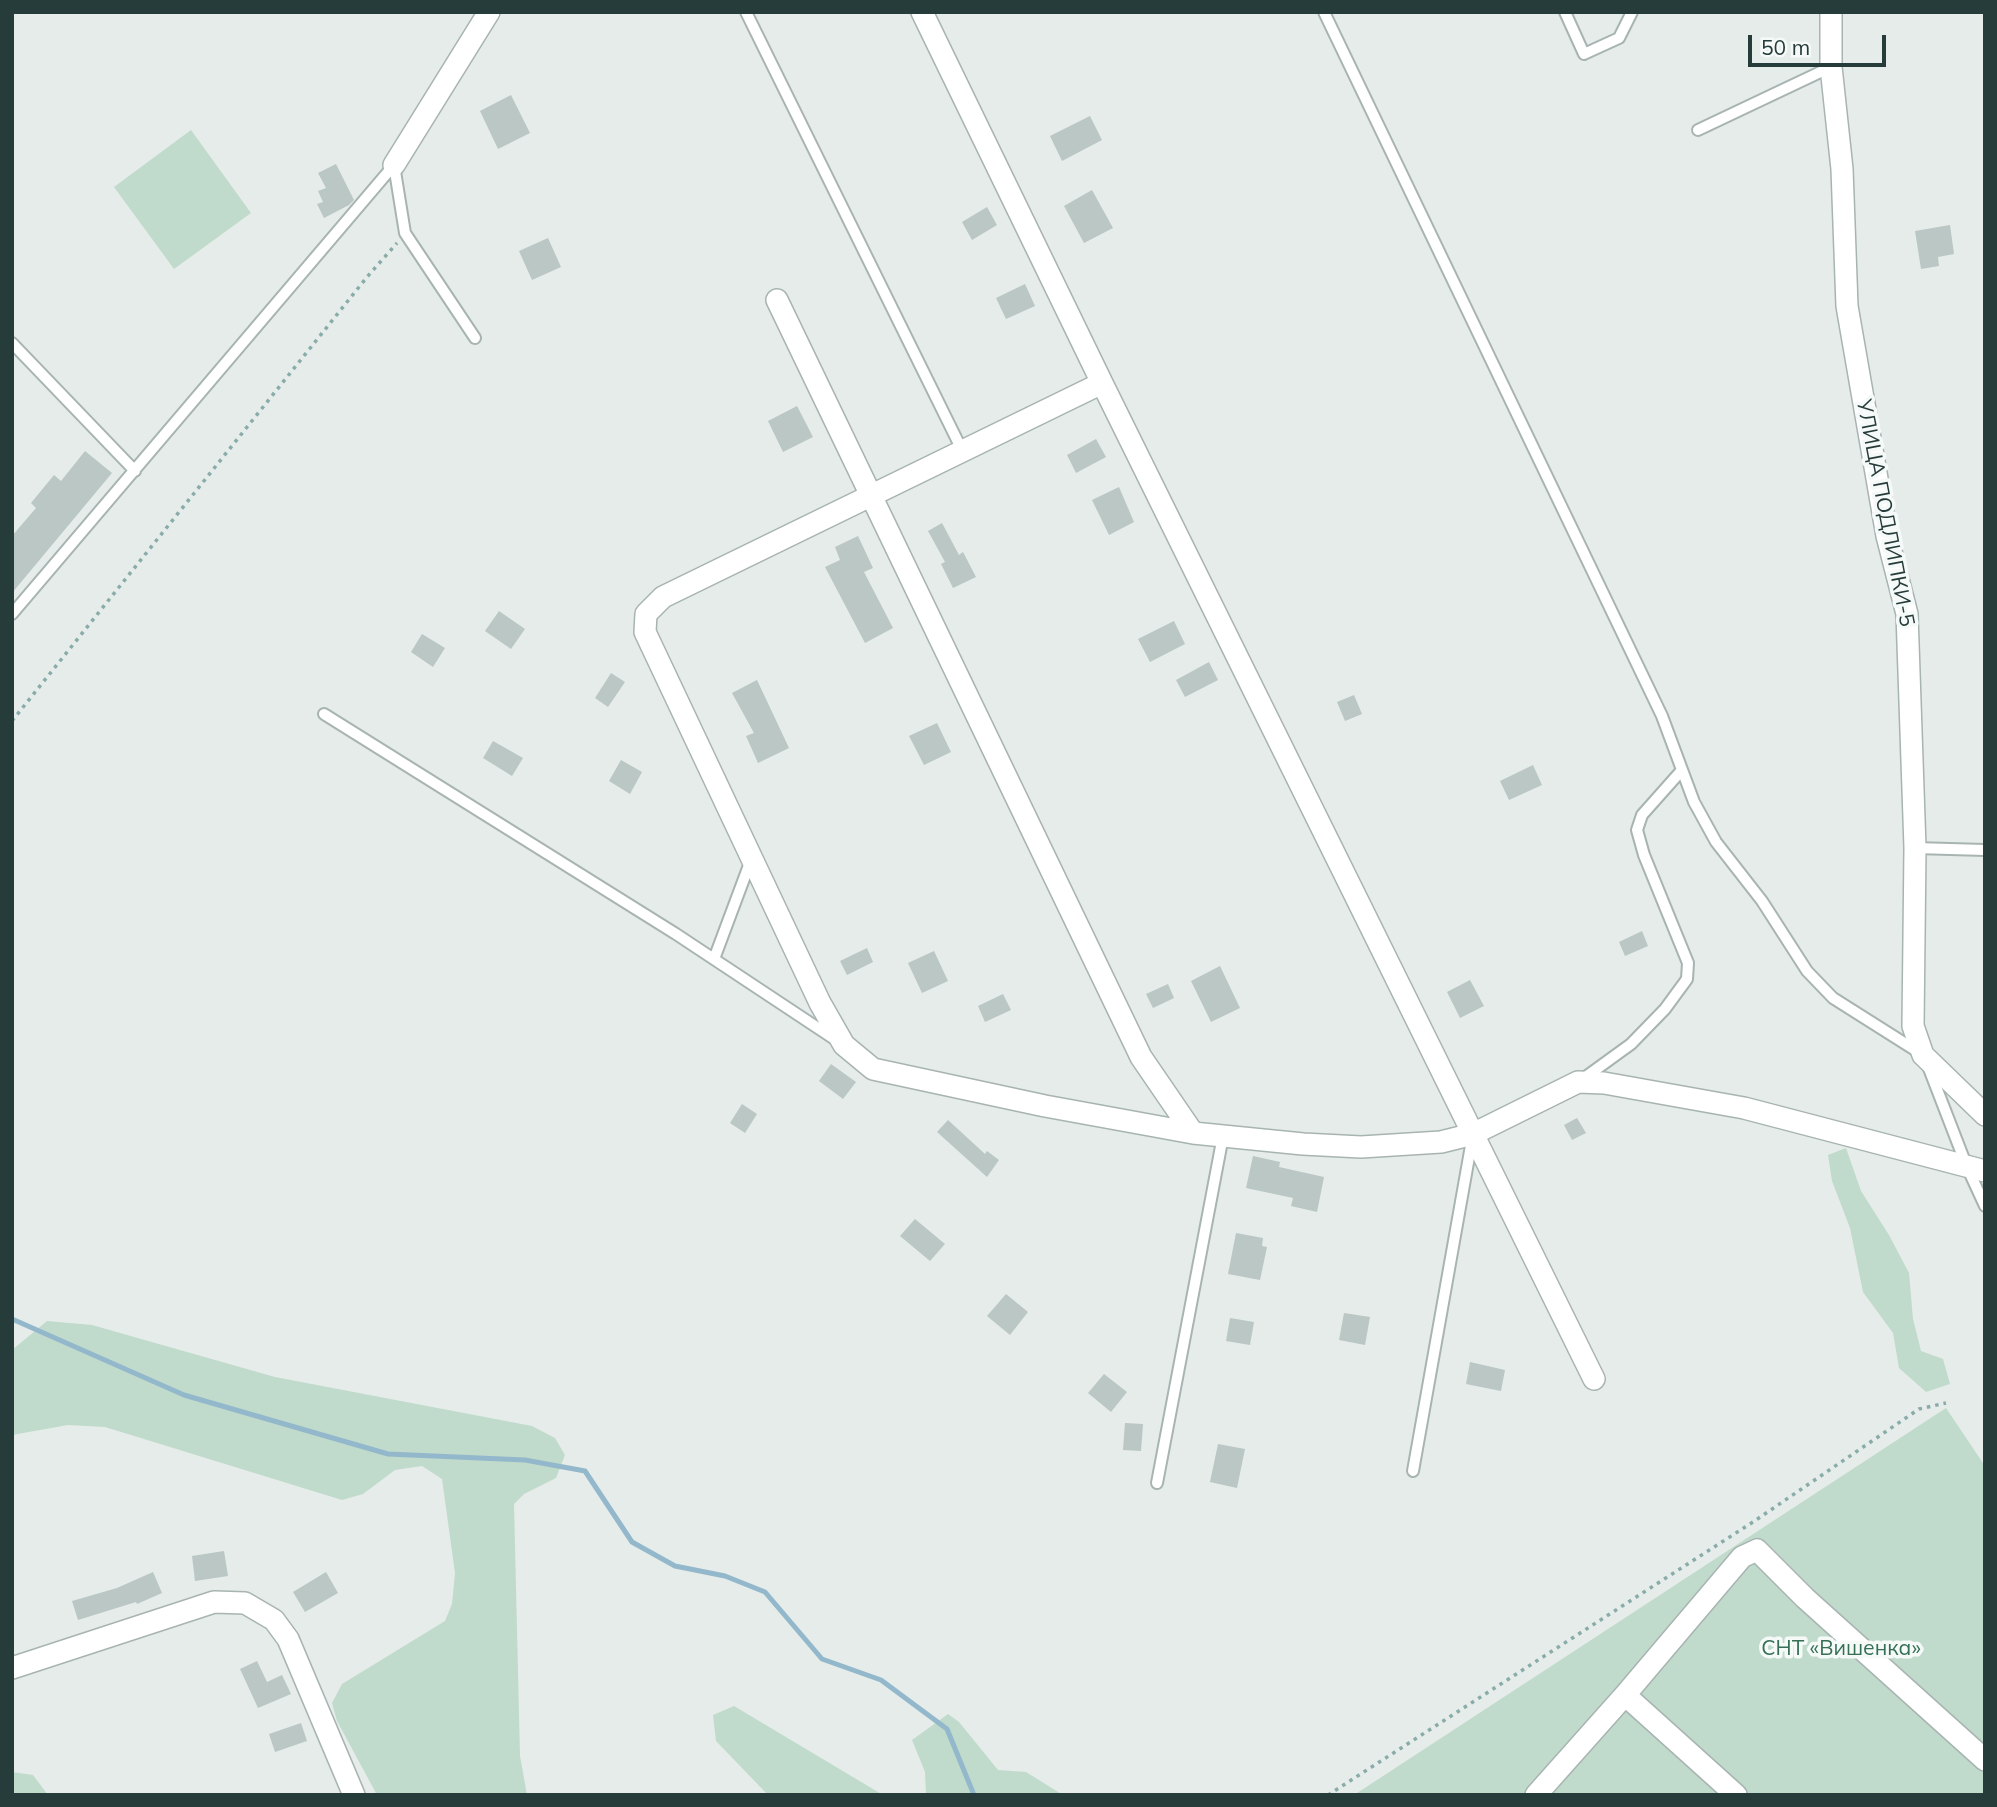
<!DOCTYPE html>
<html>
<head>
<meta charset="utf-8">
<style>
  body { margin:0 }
  #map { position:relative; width:1997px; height:1807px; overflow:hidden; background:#e5ecea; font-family:Mulish,sans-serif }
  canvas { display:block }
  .frame { position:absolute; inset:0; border:14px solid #263c3a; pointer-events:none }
  .scale { position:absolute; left:1748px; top:35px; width:138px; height:32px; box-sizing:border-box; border:4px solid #263c3a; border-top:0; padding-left:9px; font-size:21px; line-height:24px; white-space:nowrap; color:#263c3a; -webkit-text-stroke:5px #f5f9f8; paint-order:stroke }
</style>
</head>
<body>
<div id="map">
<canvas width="1997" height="1807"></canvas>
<div class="frame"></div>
<div class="scale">50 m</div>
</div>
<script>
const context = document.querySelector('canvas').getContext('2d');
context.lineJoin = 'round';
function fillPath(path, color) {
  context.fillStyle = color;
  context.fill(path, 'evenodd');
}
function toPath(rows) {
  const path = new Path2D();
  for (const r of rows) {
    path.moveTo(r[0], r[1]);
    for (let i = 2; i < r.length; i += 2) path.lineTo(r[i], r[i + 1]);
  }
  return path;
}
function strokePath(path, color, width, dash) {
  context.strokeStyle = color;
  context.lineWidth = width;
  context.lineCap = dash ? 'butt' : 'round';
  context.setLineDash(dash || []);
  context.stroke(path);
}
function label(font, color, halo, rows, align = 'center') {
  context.font = font + ' Mulish,sans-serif';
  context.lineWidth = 7;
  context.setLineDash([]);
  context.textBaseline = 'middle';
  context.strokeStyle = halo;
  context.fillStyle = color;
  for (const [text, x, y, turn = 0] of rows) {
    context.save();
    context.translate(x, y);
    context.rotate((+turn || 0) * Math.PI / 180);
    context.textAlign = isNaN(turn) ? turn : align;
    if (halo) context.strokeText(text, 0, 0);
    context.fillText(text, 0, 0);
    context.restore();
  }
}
fillPath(toPath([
  [191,130,251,213,174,269,114,187],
  [1846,1148,1861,1191,1889,1235,1909,1273,1913,1319,1921,1351,1943,1359,1950,1384,1926,1392,1899,1368,1893,1333,1863,1292,1850,1228,1832,1181,1828,1155],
  [47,1321,92,1325,275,1377,532,1426,555,1438,565,1455,556,1478,524,1494,514,1504,520,1756,527,1795,377,1795,337,1721,332,1703,342,1684,445,1621,452,1604,455,1573,442,1479,422,1466,395,1470,363,1494,342,1500,105,1427,68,1425,12,1435,12,1350],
  [1946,1408,1985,1466,1985,1795,1354,1795],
  [734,1706,883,1795,768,1795,716,1741,713,1715],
  [948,1714,959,1722,998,1770,1026,1772,1063,1795,926,1795,925,1772,912,1740],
  [12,1772,33,1775,48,1795,12,1795]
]), '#c0dbcc');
strokePath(toPath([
  [12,1319,184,1395,388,1454,525,1460,585,1471,632,1542,675,1566,725,1576,765,1592,822,1659,881,1680,947,1729,974,1795]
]), '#93b8cb', 5);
fillPath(toPath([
  [511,95,530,133,498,149,480,111],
  [1090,116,1102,140,1062,161,1050,136],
  [336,164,354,200,349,205,324,218,317,204,323,202,318,191,326,188,318,173],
  [1092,190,1113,228,1084,243,1064,206],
  [987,207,997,225,972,240,962,222],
  [1950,225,1954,254,1938,257,1939,266,1921,269,1915,231],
  [548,238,561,267,532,280,519,251],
  [1025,284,1035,306,1006,319,996,298],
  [797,406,813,437,783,452,768,421],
  [1096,439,1106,457,1076,473,1067,455],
  [85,451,112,473,12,593,12,536,36,508,31,503,54,475,61,481],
  [1119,487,1134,522,1109,535,1092,500],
  [942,523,959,555,963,552,976,577,953,588,941,564,945,562,928,531],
  [858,536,873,568,864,572,893,628,865,643,825,567,840,560,835,547],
  [499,611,525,629,511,649,485,631],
  [1174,621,1185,644,1150,662,1138,639],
  [422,634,445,648,433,667,411,652],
  [1209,662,1218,680,1185,697,1176,680],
  [611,673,625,682,608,707,595,698],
  [757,680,789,748,758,763,746,736,754,733,732,693],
  [1354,695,1362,714,1345,721,1337,702],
  [937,723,951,752,924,765,909,736],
  [493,741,523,758,512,776,483,758],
  [621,760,642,772,630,794,609,781],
  [1533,765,1542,785,1509,800,1500,781],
  [1642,931,1648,946,1625,956,1619,942],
  [867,948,873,962,847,975,840,961],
  [934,951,948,981,922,993,908,963],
  [1220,966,1240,1008,1211,1022,1191,981],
  [1470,980,1484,1006,1460,1018,1447,992],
  [1168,984,1174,998,1153,1008,1146,994],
  [1003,994,1011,1010,985,1022,978,1006],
  [831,1064,856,1082,843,1099,819,1081],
  [742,1104,757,1114,745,1133,730,1123],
  [1577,1118,1586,1133,1572,1140,1564,1125],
  [948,1120,985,1154,987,1151,999,1160,987,1177,937,1132],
  [1253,1156,1280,1162,1279,1167,1324,1177,1317,1212,1291,1206,1293,1198,1246,1188],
  [915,1219,945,1244,930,1261,900,1236],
  [1236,1233,1263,1238,1262,1246,1267,1247,1260,1280,1228,1274],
  [1006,1294,1028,1312,1010,1335,987,1316],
  [1344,1313,1370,1317,1365,1345,1339,1340],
  [1230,1318,1254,1322,1250,1345,1226,1341],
  [1470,1362,1505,1370,1501,1391,1466,1384],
  [1104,1374,1127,1392,1111,1412,1088,1393],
  [1125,1423,1143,1424,1141,1451,1123,1450],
  [1218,1444,1245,1449,1237,1488,1210,1482],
  [224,1551,228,1576,195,1581,192,1556],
  [153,1572,162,1593,137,1604,136,1602,78,1620,72,1601,117,1588],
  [326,1572,338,1593,305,1612,293,1592],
  [257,1661,267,1682,282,1675,291,1694,258,1708,240,1669],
  [301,1723,307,1741,275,1752,269,1734]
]), '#bac7c4');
const service = toPath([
  [746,12,963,452],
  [1324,12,1662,716,1694,802,1716,842,1762,901,1807,971,1833,998,1920,1053],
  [1565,12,1584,54,1619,38,1632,12],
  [1698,130,1831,67],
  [394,165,405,233,475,338],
  [12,343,135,471],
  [12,614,394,165],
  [324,714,676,934,836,1040],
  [1915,848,1985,850],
  [714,959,751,860],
  [1928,1066,1967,1167,1985,1206],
  [1580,1081,1631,1044,1665,1009,1687,979,1688,963,1644,855,1637,830,1642,815,1682,770],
  [1413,1471,1472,1140],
  [1157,1483,1223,1136]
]);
const minor = toPath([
  [922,12,1102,383,1594,1379],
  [1831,12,1831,67,1842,169,1847,306,1887,536,1907,614,1915,848,1913,1026,1923,1055,1985,1115],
  [394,165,489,12],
  [777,300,1141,1057,1193,1133],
  [1102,383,663,597,646,614,645,632,820,1003,844,1045,873,1069,1045,1106,1193,1133,1303,1144,1361,1147,1441,1142,1473,1134,1578,1082,1604,1083,1744,1108,1985,1171],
  [12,1668,214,1602,245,1603,274,1620,288,1639,354,1795],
  [1625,1695,1736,1795],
  [1536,1795,1625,1695,1742,1557,1757,1550,1805,1598,1985,1760]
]);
strokePath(service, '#a8b4b2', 14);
strokePath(minor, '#a8b4b2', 24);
strokePath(toPath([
  [12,721,367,277,397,243],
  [1328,1795,1753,1522,1919,1409,1946,1403]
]), '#89aca8', 3.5, [3.5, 5]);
strokePath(service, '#fff', 10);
strokePath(minor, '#fff', 21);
label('21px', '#263c3a', '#f5f9f8', [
  ["УЛИЦА ПОДЛИПКИ-5",1885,513,79]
]);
label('21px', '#346f56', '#f5f9f8', [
  ["СНТ «Вишенка»",1841,1649]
]);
</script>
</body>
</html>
